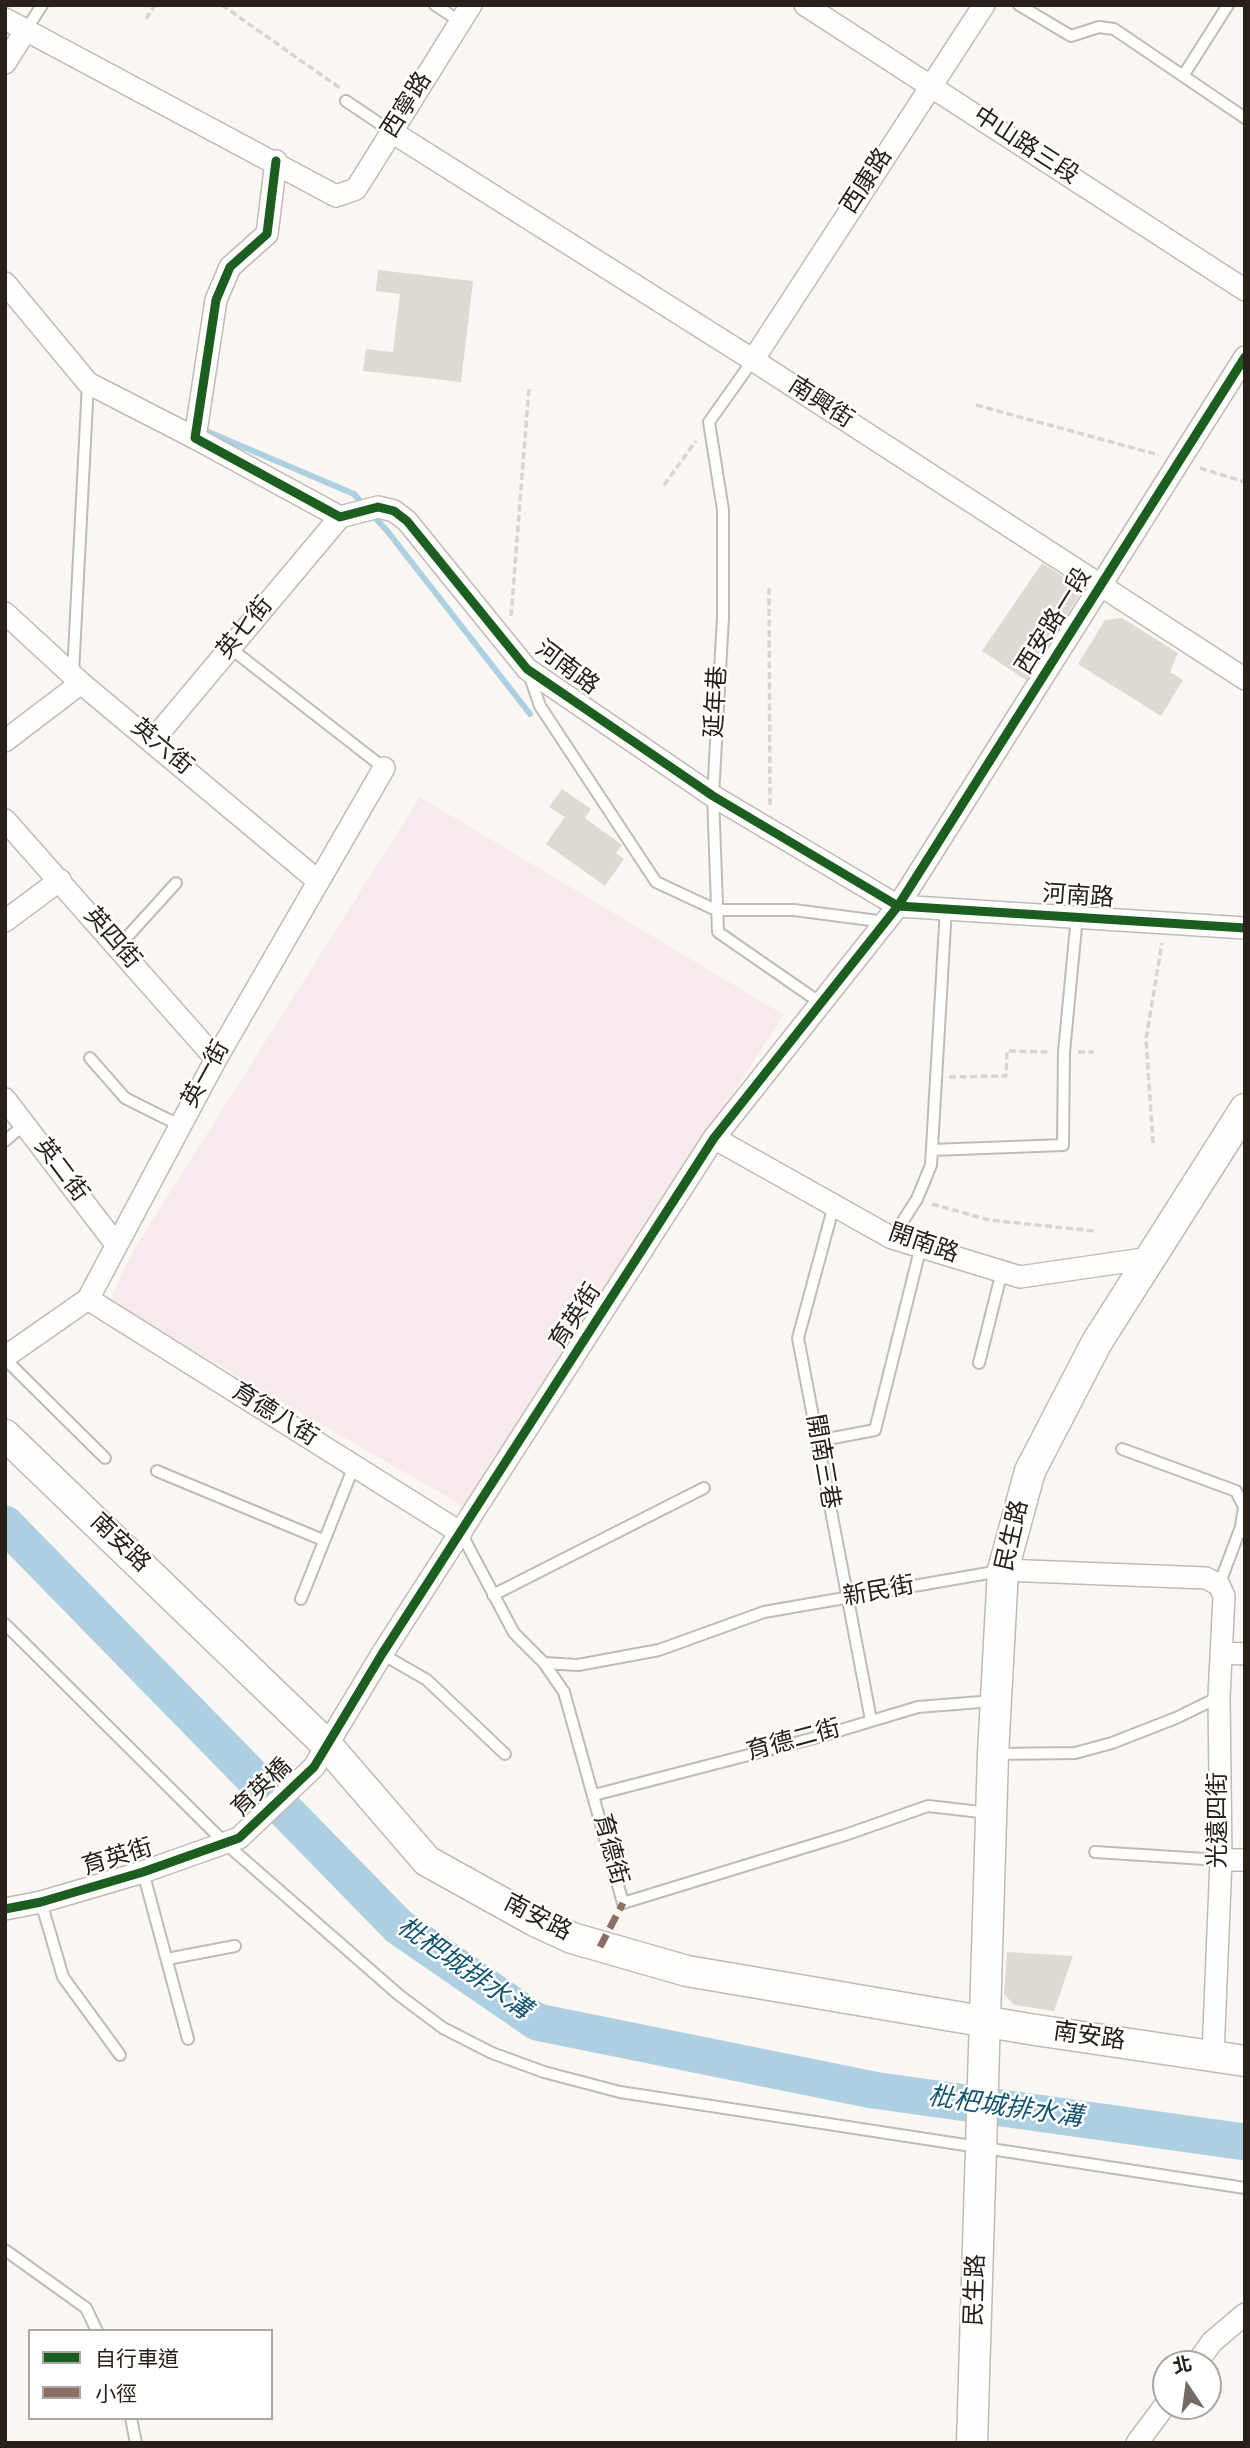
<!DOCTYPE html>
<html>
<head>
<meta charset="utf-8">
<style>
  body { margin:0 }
  #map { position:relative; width:1250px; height:2448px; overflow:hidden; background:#faf6f2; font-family:"Source Sans 3","Noto Sans TC",sans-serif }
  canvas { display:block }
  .frame { position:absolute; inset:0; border:7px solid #282119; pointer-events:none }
  .legend { position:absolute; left:28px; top:2329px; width:245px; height:91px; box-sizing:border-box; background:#fff; border:2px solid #a9a6a3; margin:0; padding:9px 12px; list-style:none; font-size:21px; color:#282119 }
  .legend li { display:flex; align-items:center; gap:14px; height:35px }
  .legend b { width:35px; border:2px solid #a9a6a3 }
  .north { position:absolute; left:1152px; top:2350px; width:70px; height:70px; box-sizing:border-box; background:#fff; border:2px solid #a9a6a3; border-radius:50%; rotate:347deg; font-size:19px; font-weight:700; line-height:28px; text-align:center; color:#282119 }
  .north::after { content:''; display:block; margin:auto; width:24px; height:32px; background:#726c65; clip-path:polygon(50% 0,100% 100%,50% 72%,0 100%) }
</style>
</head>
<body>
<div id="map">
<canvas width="1250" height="2448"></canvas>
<div class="frame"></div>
<ul class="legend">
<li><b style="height:9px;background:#1b5e20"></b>自行車道</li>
<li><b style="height:9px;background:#8d6e63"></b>小徑</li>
</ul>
<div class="north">北</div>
</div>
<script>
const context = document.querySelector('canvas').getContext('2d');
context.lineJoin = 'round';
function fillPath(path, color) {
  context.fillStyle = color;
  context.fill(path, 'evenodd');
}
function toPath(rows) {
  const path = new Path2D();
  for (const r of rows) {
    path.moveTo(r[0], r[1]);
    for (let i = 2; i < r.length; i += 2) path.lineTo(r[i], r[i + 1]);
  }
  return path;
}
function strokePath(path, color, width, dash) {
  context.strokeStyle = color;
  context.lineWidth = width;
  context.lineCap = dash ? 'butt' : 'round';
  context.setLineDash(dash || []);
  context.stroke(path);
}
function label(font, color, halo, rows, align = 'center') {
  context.font = font + ' "Source Sans 3","Noto Sans TC",sans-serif';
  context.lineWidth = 5;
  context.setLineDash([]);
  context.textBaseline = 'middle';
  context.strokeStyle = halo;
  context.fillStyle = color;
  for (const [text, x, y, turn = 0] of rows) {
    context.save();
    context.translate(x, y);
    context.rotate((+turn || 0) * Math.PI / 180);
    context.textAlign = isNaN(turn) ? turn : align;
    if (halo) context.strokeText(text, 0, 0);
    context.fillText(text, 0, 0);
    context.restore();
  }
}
fillPath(toPath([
  [420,797,784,1015,463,1506,109,1302,133,1251]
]), '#f7eaec');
strokePath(toPath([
  [199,428,354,494,388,532,530,714]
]), '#acd0e1', 6);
strokePath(toPath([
  [5,1524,399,1927,537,2022,873,2090,1245,2142]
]), '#acd0e1', 37);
fillPath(toPath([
  [378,270,473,281,461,382,363,371,366,349,393,352,400,294,376,291],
  [1042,563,1083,589,1026,680,982,651],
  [1122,618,1178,653,1170,672,1183,680,1161,716,1078,664,1105,620],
  [562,789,591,809,585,818,622,845,616,853,624,859,605,886,546,844,565,817,549,807],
  [1007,1952,1073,1956,1054,2011,1014,2005,1004,1994]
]), '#ded9d3');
const lane = toPath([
  [435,5,461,22],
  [1019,5,1071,36,1099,27,1114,29,1245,118],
  [26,30,42,5],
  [1183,76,1228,5],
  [346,101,392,132],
  [753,360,709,422,723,510,723,617,713,796,718,932,822,1004],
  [230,648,384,768],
  [73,673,88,383],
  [529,674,540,706,656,882,716,910,794,910,886,922],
  [118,947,176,883],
  [90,1058,125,1098,179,1125],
  [5,1141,25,1124],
  [932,1150,1063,1145,1064,1052,1077,916],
  [834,1205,798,1338,871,1720],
  [892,1238,917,1199,931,1165,946,908],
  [5,1359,105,1458],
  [979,1363,1002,1271],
  [817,1441,875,1430,921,1246],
  [1122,1449,1236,1491,1244,1507,1241,1527,1219,1585],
  [157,1471,323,1540],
  [461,1533,514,1633,544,1663,564,1692,623,1903,845,1835,928,1806,989,1813],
  [493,1595,704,1488],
  [301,1599,354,1466],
  [5,1624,225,1843,399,1995,443,2028,492,2053,544,2072,620,2092,1245,2188],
  [382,1654,427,1680,505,1754],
  [544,1663,578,1665,659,1650,764,1612,1000,1571],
  [995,1754,1075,1753,1112,1743,1176,1718,1219,1697],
  [594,1795,818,1737,918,1707,993,1701],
  [1095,1852,1221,1860],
  [143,1872,188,2039],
  [41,1902,63,1977,120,2055],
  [167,1959,235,1946],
  [5,2250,86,2308,97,2331],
  [131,2418,136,2443]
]);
const street = toPath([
  [805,5,1245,290],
  [5,19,336,196,356,189,471,5],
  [5,63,26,30],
  [392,132,753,360,1245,679],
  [276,161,267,234,230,267,216,300,195,438,340,517,378,507,394,511,407,521,527,669,713,796,898,906,1245,928],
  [5,283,88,383,195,438],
  [753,360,984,5],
  [5,613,81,683,318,881],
  [153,740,340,517],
  [5,741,81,683],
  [5,820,216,1059],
  [5,921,60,880],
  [5,1099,115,1243],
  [714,1138,892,1238,1020,1277,1150,1258],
  [88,1299,461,1533],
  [5,1357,88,1299,216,1059,384,768],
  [1003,1570,1206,1578,1219,1585,1224,1596,1219,1697,1221,1860,1213,2055],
  [1222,1653,1245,1654],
  [1221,1860,1245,1860],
  [5,1909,41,1902,143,1872,239,1838,314,1767,382,1654,714,1138,898,906,1245,357],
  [1196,2364,1212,2342,1245,2314],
  [1137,2443,1166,2404]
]);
const secondary = toPath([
  [5,1435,326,1744,427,1861,535,1921,572,1938,687,1971,1029,2029,1245,2061],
  [972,2443,993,1754,1003,1570,1030,1471,1097,1342,1245,1109]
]);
strokePath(lane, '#c0bbb5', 14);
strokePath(street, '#c0bbb5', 24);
strokePath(secondary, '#c0bbb5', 33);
strokePath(toPath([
  [222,5,340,88],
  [146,19,155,5],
  [976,405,1159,455],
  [1200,468,1245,482],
  [664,485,696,441],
  [769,588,770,807],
  [511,616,529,388],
  [1078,1052,1094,1052],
  [949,1077,1006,1076,1007,1051,1049,1052],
  [1153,1143,1146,1039,1162,943],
  [932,1204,989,1220,1095,1231]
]), '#d7d5d3', 3.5, [7, 3.5]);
strokePath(lane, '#fefefd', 10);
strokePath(street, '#fefefd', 21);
strokePath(secondary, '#fefefd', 30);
strokePath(toPath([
  [600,1947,623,1903]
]), '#8d6e63', 7, [14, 7]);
strokePath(toPath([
  [276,161,267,234,230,267,216,300,195,438,340,517,378,507,394,511,407,521,527,669,713,796,898,906,1245,928],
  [5,1909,41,1902,143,1872,239,1838,314,1767,382,1654,714,1138,898,906,1245,357]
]), '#1b5e20', 9);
label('24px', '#282119', '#fff', [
  ["西寧路",408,106,-58],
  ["中山路三段",1025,147,33],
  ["西康路",868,182,-57],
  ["南興街",820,404,33],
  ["西安路一段",1055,622,-58],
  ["英七街",246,629,-50],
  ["河南路",566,669,37],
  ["延年巷",718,702,-87],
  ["英六街",161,748,40],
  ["河南路",1078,898,4],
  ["英四街",111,939,49],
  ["英一街",207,1075,-61],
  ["英二街",60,1171,53],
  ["開南路",923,1245,19],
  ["育英街",577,1317,-57],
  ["育德八街",274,1416,32],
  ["開南三巷",821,1462,80],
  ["民生路",1014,1536,-77],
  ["南安路",119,1544,44],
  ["新民街",879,1593,-10],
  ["育德二街",794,1742,-15],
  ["育英橋",263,1789,-44],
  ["光遠四街",1220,1820,-90],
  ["育德街",609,1850,75],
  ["育英街",118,1859,-17],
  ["南安路",537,1919,27],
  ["南安路",1089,2038,8],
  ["民生路",977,2290,-88]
]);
label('italic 26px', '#115470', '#fff', [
  ["枇杷城排水溝",463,1970,35],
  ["枇杷城排水溝",1005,2109,8]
]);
</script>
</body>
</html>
